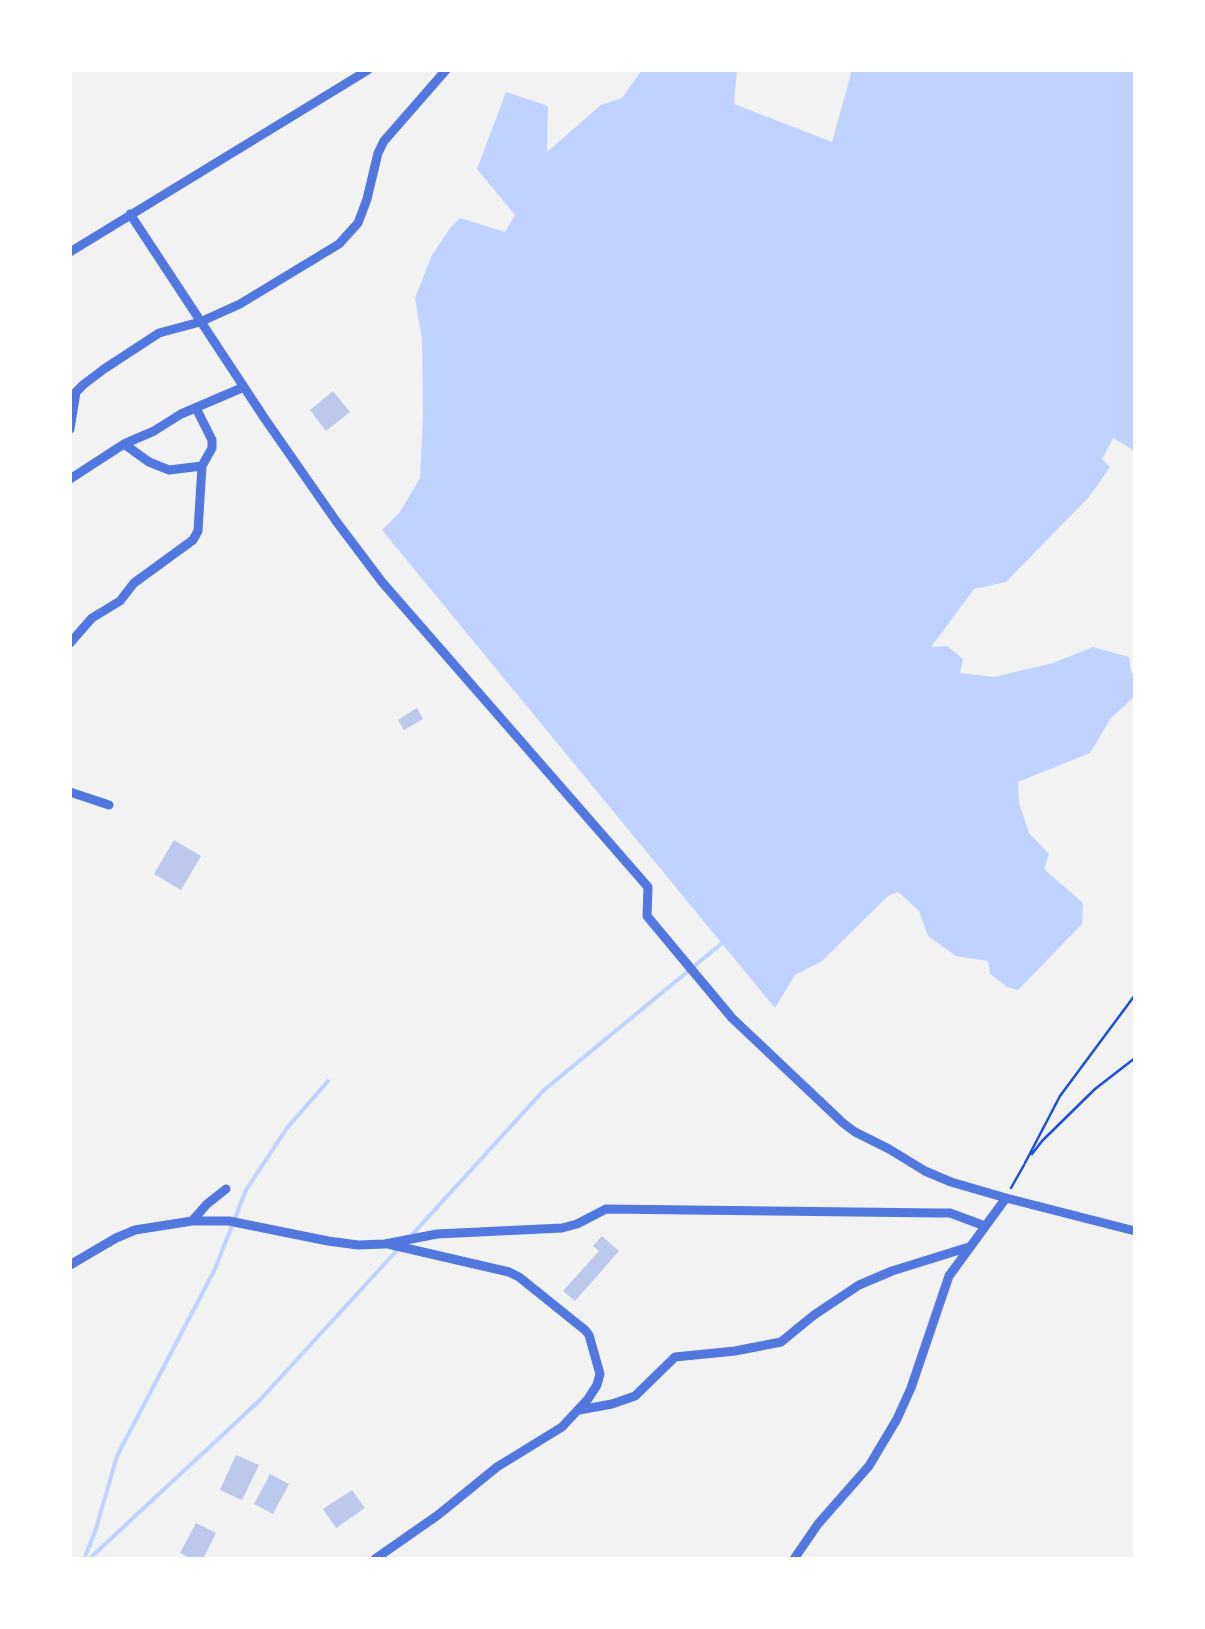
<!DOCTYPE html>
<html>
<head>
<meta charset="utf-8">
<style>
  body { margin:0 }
  #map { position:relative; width:1205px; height:1629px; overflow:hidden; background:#f2f2f2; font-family:Manrope,sans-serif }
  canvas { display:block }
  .frame { position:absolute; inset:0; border:72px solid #fff; pointer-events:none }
</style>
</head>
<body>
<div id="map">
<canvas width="1205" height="1629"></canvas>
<div class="frame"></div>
</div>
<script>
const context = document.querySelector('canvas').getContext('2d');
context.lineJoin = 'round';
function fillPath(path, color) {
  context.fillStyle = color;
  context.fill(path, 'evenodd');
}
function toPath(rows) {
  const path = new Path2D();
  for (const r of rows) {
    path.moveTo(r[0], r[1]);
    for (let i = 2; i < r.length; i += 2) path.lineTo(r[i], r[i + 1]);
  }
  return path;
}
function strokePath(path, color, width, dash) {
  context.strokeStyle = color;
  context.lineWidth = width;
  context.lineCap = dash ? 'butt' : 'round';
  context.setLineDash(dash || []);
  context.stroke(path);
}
fillPath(toPath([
  [642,70,737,70,734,104,832,142,852,70,1135,70,1135,451,1113,438,1102,459,1110,467,1089,497,1006,582,974,589,931,647,947,646,963,659,960,673,994,677,1053,663,1093,647,1129,657,1131,672,1135,675,1135,696,1111,718,1090,753,1018,782,1019,803,1029,833,1049,854,1044,869,1083,903,1082,924,1018,990,1007,987,990,974,988,961,956,956,928,936,919,911,898,892,888,896,822,961,795,975,775,1008,382,530,400,512,420,478,423,416,422,339,415,298,432,255,451,227,460,218,505,232,515,215,477,169,506,92,548,106,547,152,601,105,622,98]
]), '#bfd3fe');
strokePath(toPath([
  [409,1238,544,1090,721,944],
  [84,1559,95,1532,117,1456,215,1269,246,1190,287,1128,328,1081],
  [89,1559,259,1401,399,1248]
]), '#bfd3fe', 4);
fillPath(toPath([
  [333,391,350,412,326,431,310,410],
  [417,708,423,719,404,730,398,720],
  [174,840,201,856,181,890,154,874],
  [602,1236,619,1251,575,1301,563,1291,599,1251,593,1246],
  [236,1455,259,1465,242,1500,220,1490],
  [270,1474,289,1484,273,1514,254,1504],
  [352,1490,365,1508,336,1528,323,1509],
  [196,1523,216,1533,203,1559,192,1559,180,1553]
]), '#bdc9ec');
strokePath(toPath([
  [1032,1154,1042,1141,1095,1089,1135,1058],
  [1025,1163,1060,1096,1135,995],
  [1011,1188,1024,1165]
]), '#1d4ed8', 2.5);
strokePath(toPath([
  [130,214,265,419,336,521,382,582,648,887,647,916,732,1018,843,1123,855,1132,889,1149,925,1171,951,1182,1006,1198,1135,1231],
  [70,252,368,70],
  [70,429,76,392,83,385,104,369,159,333,200,322,240,304,339,244,358,223,367,199,378,153,384,141,446,70],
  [124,444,149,462,169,470,202,466],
  [70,479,124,444,154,431,181,414,244,387],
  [70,643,92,618,120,601,134,583,193,540,198,531,202,466,212,448,212,440,196,408],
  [70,792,109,805],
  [192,1221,207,1204,226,1189],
  [70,1265,116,1238,135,1230,192,1221,229,1221,328,1241,358,1245,385,1244,437,1234,562,1228,577,1224,606,1209,938,1213,950,1213,985,1226],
  [579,1410,612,1404,635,1396,675,1357,735,1351,781,1342,814,1315,859,1285,892,1271,969,1247],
  [375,1559,438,1515,497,1467,562,1427,588,1399,597,1385,600,1374,589,1335,585,1330,519,1277,509,1272,388,1244],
  [794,1559,818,1524,869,1466,897,1419,911,1388,949,1276,1006,1198]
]), '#5277de', 9);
</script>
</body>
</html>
